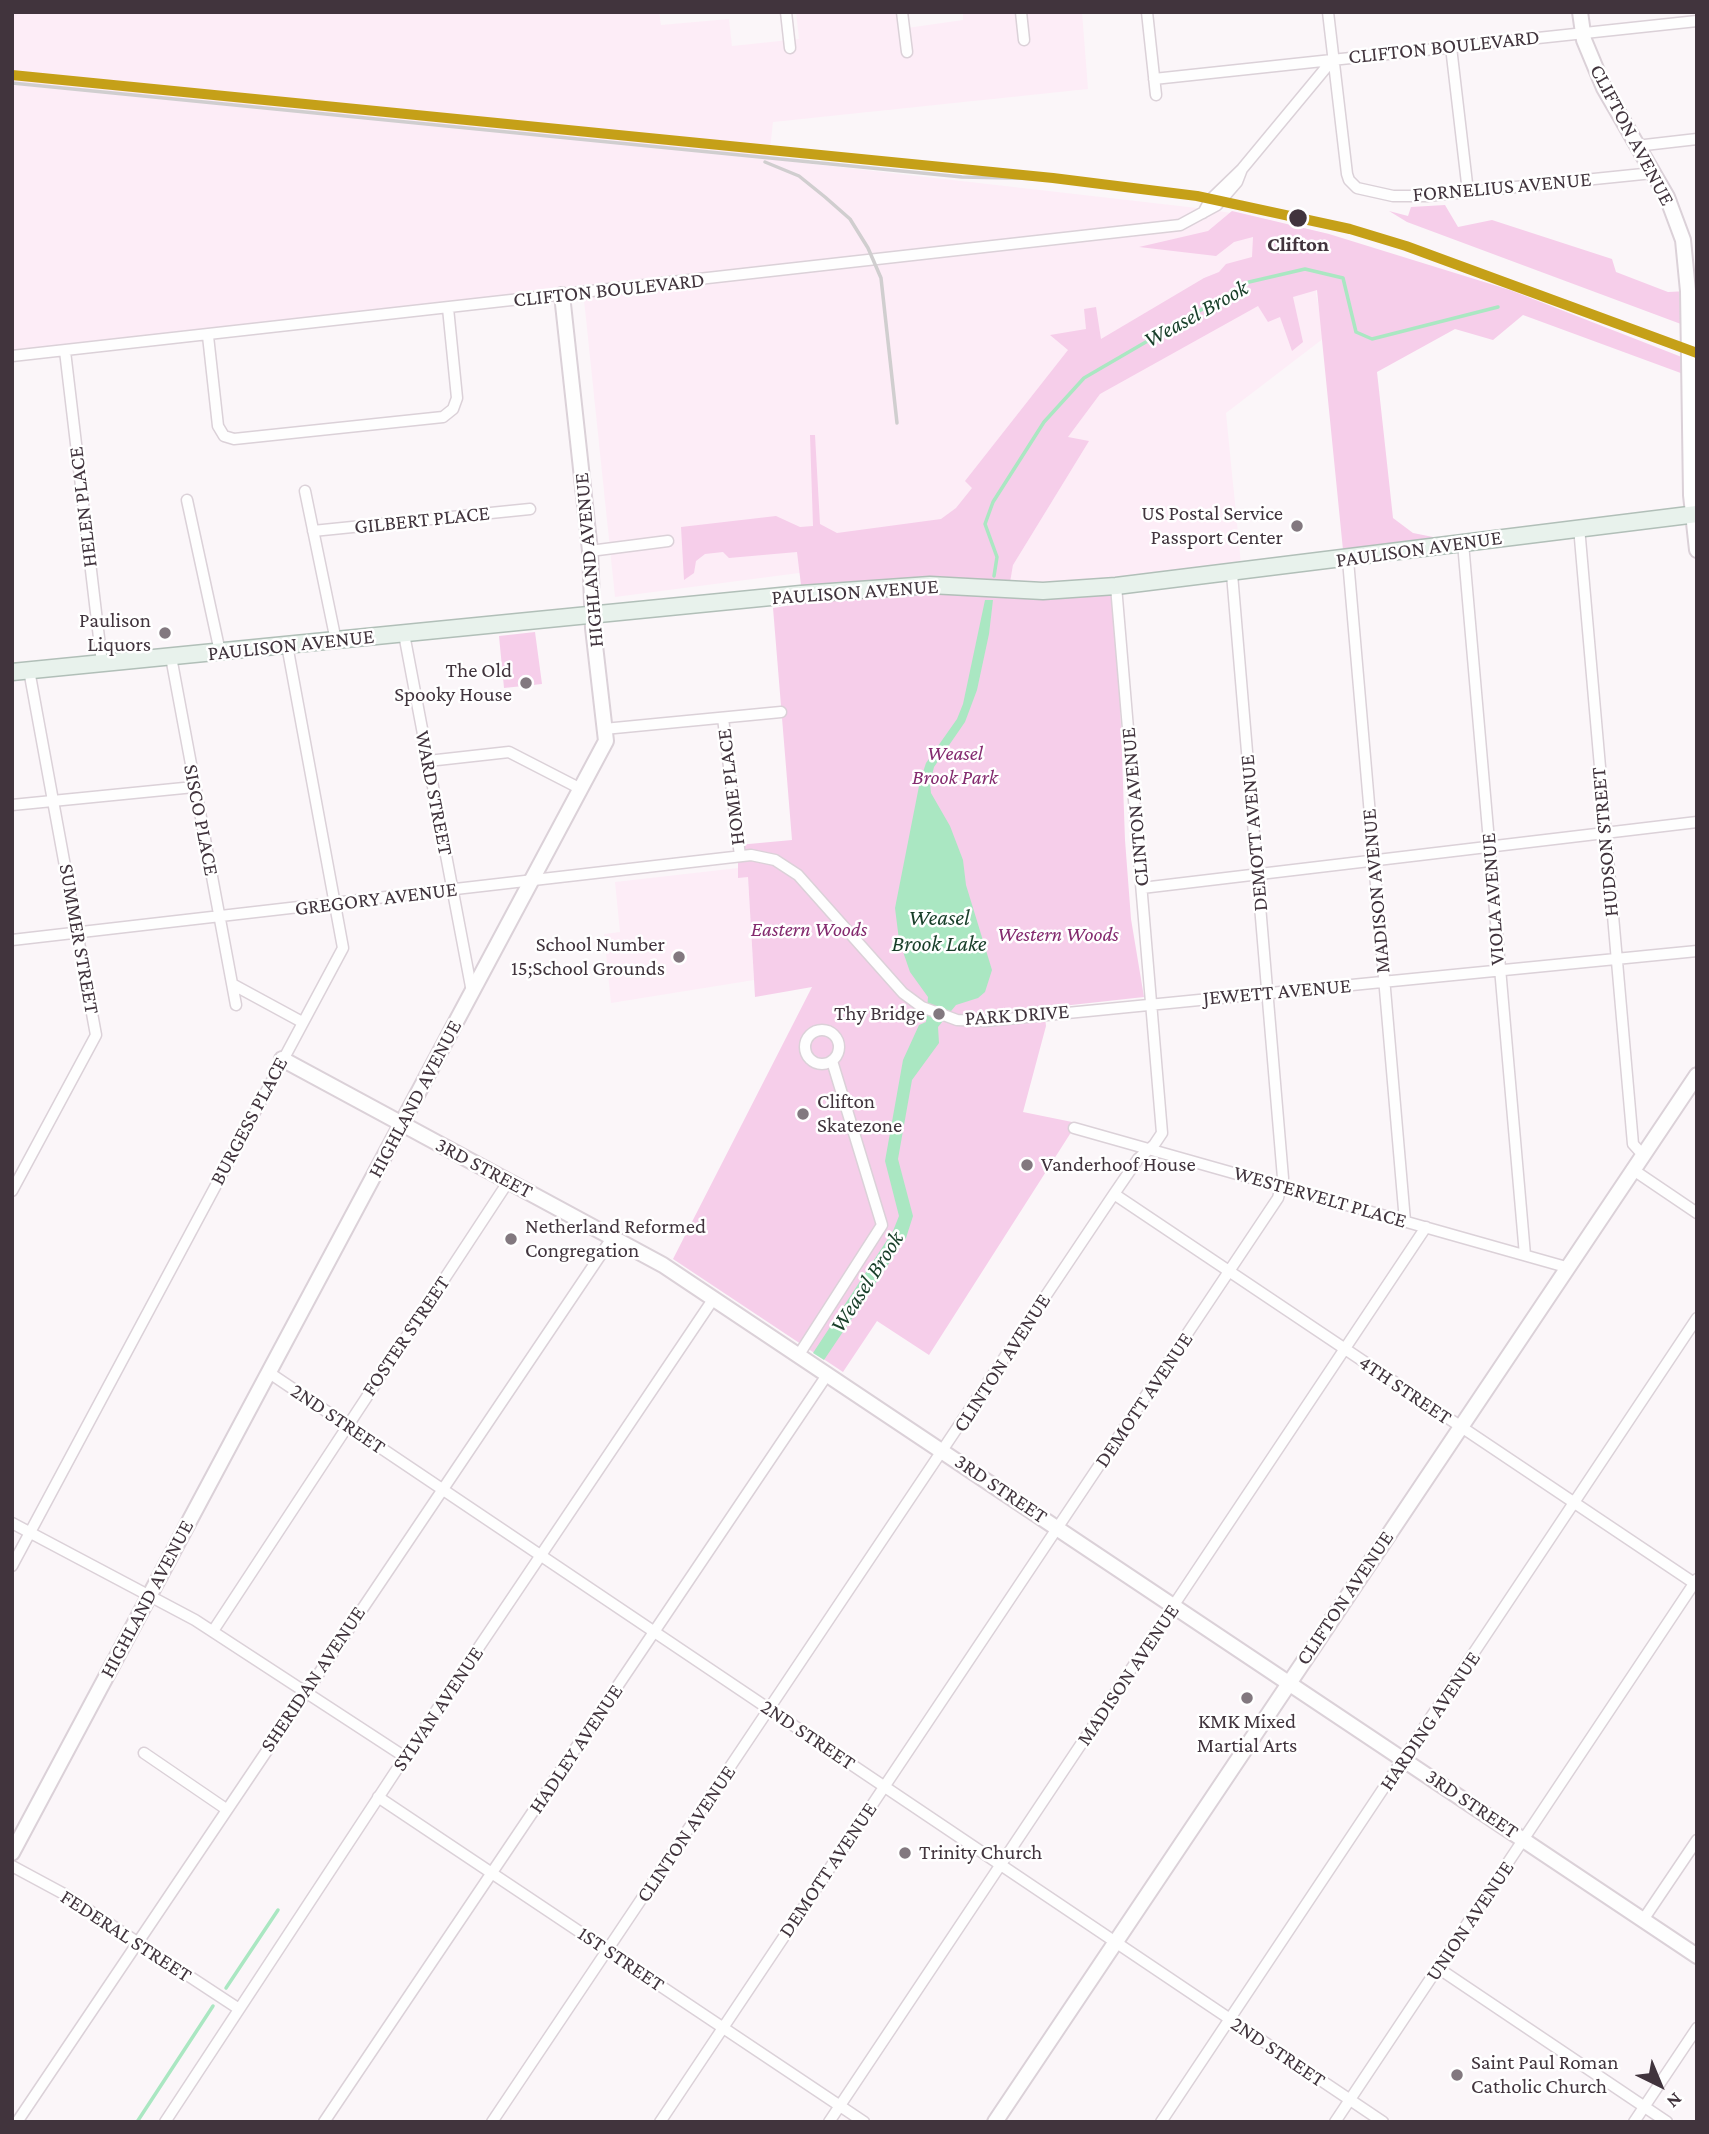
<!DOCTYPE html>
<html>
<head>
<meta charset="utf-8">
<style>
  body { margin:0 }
  #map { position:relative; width:1709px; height:2134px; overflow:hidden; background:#fbf6f9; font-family:"Crimson Pro",serif }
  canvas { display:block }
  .frame { position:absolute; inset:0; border:14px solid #41343d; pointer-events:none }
  .north { position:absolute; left:1625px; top:2050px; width:70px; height:70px; -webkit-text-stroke:5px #fff; paint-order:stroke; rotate:137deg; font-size:19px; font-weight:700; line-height:28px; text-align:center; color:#41343d }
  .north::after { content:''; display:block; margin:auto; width:24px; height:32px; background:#41343d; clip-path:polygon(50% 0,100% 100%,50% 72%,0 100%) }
</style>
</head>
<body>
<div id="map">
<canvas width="1709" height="2134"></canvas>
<div class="frame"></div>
<div class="north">N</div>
</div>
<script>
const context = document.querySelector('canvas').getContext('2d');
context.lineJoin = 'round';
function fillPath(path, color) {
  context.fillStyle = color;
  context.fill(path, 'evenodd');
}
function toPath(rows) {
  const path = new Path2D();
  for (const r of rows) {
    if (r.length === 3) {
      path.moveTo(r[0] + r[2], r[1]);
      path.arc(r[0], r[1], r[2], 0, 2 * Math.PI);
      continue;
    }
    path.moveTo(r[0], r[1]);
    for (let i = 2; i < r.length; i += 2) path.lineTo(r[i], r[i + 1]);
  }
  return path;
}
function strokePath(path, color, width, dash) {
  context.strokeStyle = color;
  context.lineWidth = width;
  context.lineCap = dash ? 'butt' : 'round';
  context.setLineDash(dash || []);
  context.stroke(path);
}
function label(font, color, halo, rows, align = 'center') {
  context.font = font + ' "Crimson Pro",serif';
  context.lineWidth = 5;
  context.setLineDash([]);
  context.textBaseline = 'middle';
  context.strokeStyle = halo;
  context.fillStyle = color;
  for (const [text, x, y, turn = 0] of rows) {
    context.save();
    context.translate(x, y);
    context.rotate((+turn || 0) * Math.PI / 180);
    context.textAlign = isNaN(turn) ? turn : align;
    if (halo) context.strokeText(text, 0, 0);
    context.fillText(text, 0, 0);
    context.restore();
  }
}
fillPath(toPath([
  [12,12,659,12,661,25,729,19,732,46,799,39,796,12,898,12,900,29,963,20,963,12,1082,12,1088,89,773,122,769,159,1197,208,1252,216,1329,234,1316,293,1324,338,1226,413,1241,564,1062,585,1010,580,1013,565,942,561,799,573,615,597,583,290,12,354],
  [738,868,739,877,748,876,754,980,611,1003,604,934,620,932,615,882]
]), '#fdedf7');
fillPath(toPath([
  [1445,205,1458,227,1492,220,1612,259,1616,272,1668,292,1688,291,1689,310,1697,311,1697,330,1407,222,1389,211,1408,216,1411,207],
  [1232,211,1329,234,1510,290,1697,363,1697,379,1523,315,1493,340,1455,329,1377,372,1393,518,1413,533,1463,543,1344,560,1317,290,1293,297,1303,342,1292,351,1280,317,1268,322,1258,306,1100,394,1068,437,1089,441,1013,565,1009,588,1116,586,1125,840,1131,919,1144,997,1044,1008,1046,1026,1023,1112,1077,1123,929,1355,877,1321,843,1372,673,1259,812,987,755,997,748,877,738,878,738,845,792,840,773,608,923,585,801,585,797,552,729,558,723,552,705,554,696,561,694,573,684,580,681,527,776,516,800,527,813,526,810,435,815,435,820,524,837,533,941,519,956,508,972,488,965,481,1068,350,1050,335,1086,329,1084,309,1096,307,1101,339,1204,278,1219,272,1226,264,1252,257,1253,237,1234,242,1216,256,1139,247,1208,231],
  [535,632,542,684,504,688,499,636]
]), '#f6ceea');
fillPath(toPath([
  [985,600,993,600,989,634,977,690,965,722,934,767,930,783,931,793,950,826,963,860,966,885,992,970,985,992,978,998,956,1005,938,1027,939,1043,912,1080,898,1159,913,1216,906,1238,824,1360,813,1353,893,1231,899,1216,885,1161,903,1060,919,1025,926,1022,928,997,910,972,899,940,895,908,920,781,926,763,957,719,963,704]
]), '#aae7c2');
strokePath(toPath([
  [994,576,997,557,985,524,993,502,1044,422,1084,378,1249,282,1305,269,1343,278,1356,332,1372,339,1498,307],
  [226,1988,278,1910],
  [137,2122,213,2006]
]), '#aae7c2', 3.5);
const street = toPath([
  [786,12,790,48],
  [902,12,907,52],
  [1021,12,1024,40],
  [1147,12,1156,95],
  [1328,12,1347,174,1349,180,1357,188,1393,196,1427,196,1653,173],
  [1451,47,1468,192],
  [1154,79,1697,21],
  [1636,146,1697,139],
  [1203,213,1210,200,1242,169,1334,58],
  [208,336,218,426,224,436,234,439,443,417,453,409,457,398,448,308],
  [65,351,102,663],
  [12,356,1180,225,1217,205,1237,182,1242,169],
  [305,491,336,641],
  [187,500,220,652],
  [1579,527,1633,1144,1642,1154],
  [313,531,530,509],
  [1463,543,1525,1255],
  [590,551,668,541],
  [1348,560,1405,1221],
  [404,634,472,992],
  [171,657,236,1005],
  [723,718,740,856],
  [604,729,781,712],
  [428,761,509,752,581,789],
  [12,805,194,787],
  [1142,888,1697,822],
  [12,940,751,855,775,860,798,875,903,993,922,1007,957,1020,986,1021,1697,951],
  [232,984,302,1022],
  [822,1047,17],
  [1074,1128,1566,1267],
  [1632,1169,1697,1213],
  [12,1191,96,1035,29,670],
  [1114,1194,1697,1585],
  [798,1356,882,1225,832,1061],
  [268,1372,1383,2122],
  [12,1523,195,1620,405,1757],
  [12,1566,343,948,287,645],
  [213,1631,508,1182],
  [144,1753,226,1809],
  [378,1797,864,2122],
  [12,1866,64,1894,239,2009],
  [1643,1920,1697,1840],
  [1438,1968,1667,2122],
  [17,2122,612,1238],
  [165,2122,405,1757,714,1298],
  [324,2122,827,1375],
  [492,2122,1114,1194,1138,1159,1154,1145,1162,1133,1116,586],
  [660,2122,1278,1198,1283,1178,1232,574],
  [829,2122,1426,1227],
  [1161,2122,1697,1318],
  [1335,2122,1697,1579],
  [1634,2122,1697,2028]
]);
const secondary = toPath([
  [1580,12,1584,40,1604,88,1667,197,1683,240,1688,291,1691,495,1697,550],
  [282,1059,663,1265,1697,1956],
  [12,1853,606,741,593,628,590,551,562,295],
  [995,2122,1697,1075]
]);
const primary = toPath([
  [12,672,801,594,930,585,1043,591,1116,586,1697,514]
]);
strokePath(street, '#dbd1d8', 13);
strokePath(secondary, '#dbd1d8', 18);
strokePath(primary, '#b1bfb8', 19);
strokePath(street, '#fefefe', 10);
strokePath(secondary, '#fefefe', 14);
strokePath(primary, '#e8f2ec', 16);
strokePath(toPath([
  [12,83,962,177,1055,179],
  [765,162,799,176,825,197,850,219,868,248,881,278,897,423]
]), '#d0cecf', 3.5);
strokePath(toPath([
  [12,75,1053,178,1197,196,1350,229,1406,246,1697,353]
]), '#c5a018', 10);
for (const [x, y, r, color] of [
  [1298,218,10,"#41343d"],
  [1297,526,7,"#82787f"],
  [165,633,7,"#82787f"],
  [526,683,7,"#82787f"],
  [679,957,7,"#82787f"],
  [939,1014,7,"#82787f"],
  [803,1114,7,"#82787f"],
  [1027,1165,7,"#82787f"],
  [511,1239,7,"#82787f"],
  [1247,1698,7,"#82787f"],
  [905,1853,7,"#82787f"],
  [1457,2075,7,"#82787f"]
]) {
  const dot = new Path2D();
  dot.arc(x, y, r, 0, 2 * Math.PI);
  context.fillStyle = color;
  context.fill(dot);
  strokePath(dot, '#fff', 2.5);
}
label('21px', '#41343d', '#fff', [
  ["CLIFTON BOULEVARD",1444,47,-6],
  ["CLIFTON AVENUE",1632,135,62],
  ["FORNELIUS AVENUE",1502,187,-5],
  ["CLIFTON BOULEVARD",609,290,-6],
  ["HELEN PLACE",83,507,-97],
  ["GILBERT PLACE",422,520,-6],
  ["PAULISON AVENUE",1419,549,-8],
  ["HIGHLAND AVENUE",589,560,-95],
  ["PAULISON AVENUE",855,592,-4],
  ["PAULISON AVENUE",291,645,-6],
  ["HOME PLACE",731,787,-97],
  ["WARD STREET",434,793,79],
  ["CLINTON AVENUE",1135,807,-95],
  ["SISCO PLACE",201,820,79],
  ["DEMOTT AVENUE",1254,833,-95],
  ["HUDSON STREET",1605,842,-95],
  ["MADISON AVENUE",1376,891,-95],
  ["GREGORY AVENUE",376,899,-7],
  ["VIOLA AVENUE",1493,899,-94],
  ["SUMMER STREET",79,939,80],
  ["JEWETT AVENUE",1277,992,-5],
  ["PARK DRIVE",1017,1015,-4],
  ["HIGHLAND AVENUE",415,1099,-62],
  ["BURGESS PLACE",249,1121,-62],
  ["3RD STREET",484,1168,28],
  ["WESTERVELT PLACE",1320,1197,16],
  ["FOSTER STREET",406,1336,-56],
  ["CLINTON AVENUE",1002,1363,-57],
  ["4TH STREET",1405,1390,34],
  ["DEMOTT AVENUE",1144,1400,-56],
  ["2ND STREET",338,1419,34],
  ["3RD STREET",1001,1489,34],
  ["CLIFTON AVENUE",1345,1598,-56],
  ["HIGHLAND AVENUE",147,1599,-62],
  ["MADISON AVENUE",1128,1675,-56],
  ["SHERIDAN AVENUE",313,1679,-56],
  ["SYLVAN AVENUE",438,1709,-56],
  ["HARDING AVENUE",1430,1721,-56],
  ["2ND STREET",808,1735,34],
  ["HADLEY AVENUE",576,1749,-56],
  ["3RD STREET",1472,1804,34],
  ["CLINTON AVENUE",686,1834,-56],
  ["DEMOTT AVENUE",828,1870,-56],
  ["UNION AVENUE",1470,1921,-56],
  ["FEDERAL STREET",126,1936,33],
  ["1ST STREET",621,1959,34],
  ["2ND STREET",1278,2052,34]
]);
label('bold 21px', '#41343d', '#fff', [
  ["Clifton",1298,245]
]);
label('21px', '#41343d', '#fff', [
  ["US Postal Service",1283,514],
  ["Passport Center",1283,538],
  ["Paulison",151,621],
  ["Liquors",151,645],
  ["The Old",512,671],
  ["Spooky House",512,695],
  ["School Number",665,945],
  ["15;School Grounds",665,969],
  ["Thy Bridge",925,1014],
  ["Clifton",817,1102,"left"],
  ["Skatezone",817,1126,"left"],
  ["Vanderhoof House",1041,1165,"left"],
  ["Netherland Reformed",525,1227,"left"],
  ["Congregation",525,1251,"left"],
  ["KMK Mixed",1247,1722,"center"],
  ["Martial Arts",1247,1746,"center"],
  ["Trinity Church",919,1853,"left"],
  ["Saint Paul Roman",1471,2063,"left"],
  ["Catholic Church",1471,2087,"left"]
], 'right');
label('italic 21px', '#842b6f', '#fff', [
  ["Weasel",955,754],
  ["Brook Park",955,778],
  ["Eastern Woods",809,930],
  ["Western Woods",1058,935]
]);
label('italic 23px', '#183e29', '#fff', [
  ["Weasel Brook",1196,314,-29],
  ["Weasel",939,918],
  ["Brook Lake",939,944],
  ["Weasel Brook",867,1282,-57]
]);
</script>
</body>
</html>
